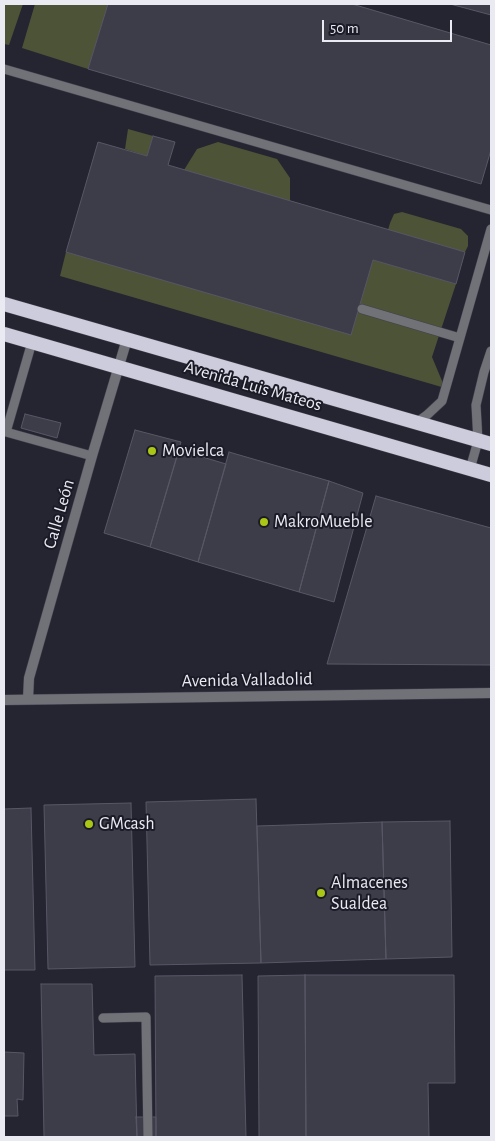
<!DOCTYPE html>
<html>
<head>
<meta charset="utf-8">
<style>
  body { margin:0 }
  #map { position:relative; width:495px; height:1141px; overflow:hidden; background:#252431; font-family:"Alegreya Sans",sans-serif }
  canvas { display:block }
  .frame { position:absolute; inset:0; border:5px solid #eaeaf2; pointer-events:none }
  .scale { position:absolute; left:322px; top:20px; width:130px; height:22px; box-sizing:border-box; border:2px solid #eaeaf2; border-top:0; padding-left:6px; font-size:15px; line-height:18px; white-space:nowrap; color:#eaeaf2; -webkit-text-stroke:4px #1b1b27; paint-order:stroke }
</style>
</head>
<body>
<div id="map">
<canvas width="495" height="1141"></canvas>
<div class="frame"></div>
<div class="scale">50 m</div>
</div>
<script>
const context = document.querySelector('canvas').getContext('2d');
context.lineJoin = 'round';
function fillPath(path, color) {
  context.fillStyle = color;
  context.fill(path, 'evenodd');
}
function toPath(rows) {
  const path = new Path2D();
  for (const r of rows) {
    path.moveTo(r[0], r[1]);
    for (let i = 2; i < r.length; i += 2) path.lineTo(r[i], r[i + 1]);
  }
  return path;
}
function strokePath(path, color, width, dash) {
  context.strokeStyle = color;
  context.lineWidth = width;
  context.lineCap = dash ? 'butt' : 'round';
  context.setLineDash(dash || []);
  context.stroke(path);
}
function label(font, color, halo, rows, align = 'center') {
  context.font = font + ' "Alegreya Sans",sans-serif';
  context.lineWidth = 4;
  context.setLineDash([]);
  context.textBaseline = 'middle';
  context.strokeStyle = halo;
  context.fillStyle = color;
  for (const [text, x, y, turn = 0] of rows) {
    context.save();
    context.translate(x, y);
    context.rotate((+turn || 0) * Math.PI / 180);
    context.textAlign = isNaN(turn) ? turn : align;
    if (halo) context.strokeText(text, 0, 0);
    context.fillText(text, 0, 0);
    context.restore();
  }
}
fillPath(toPath([
  [4,4,23,4,9,45,4,44],
  [35,4,108,4,88,69,22,48],
  [128,129,153,136,147,156,125,149],
  [218,142,277,159,290,178,290,201,184,170,197,149],
  [402,212,461,229,468,236,468,246,465,252,388,230,390,223,394,214],
  [66,252,351,334,373,260,456,284,432,357,445,388,60,276]
]), '#4c5337');
const building = toPath([
  [108,4,352,4,491,45,491,150,481,184,88,69,108,4],
  [450,4,491,4,491,15,450,4],
  [153,136,175,142,168,165,465,252,456,284,373,260,351,335,66,252,98,142,147,156,153,136],
  [25,414,61,423,57,438,21,428,25,414],
  [135,430,181,442,150,547,104,533,135,430],
  [179,450,226,464,198,562,150,547,179,450],
  [229,452,329,481,299,592,198,562,229,452],
  [329,481,363,493,334,602,299,592,329,481],
  [376,496,491,528,491,665,327,664,376,496],
  [256,799,261,963,150,965,146,802,256,799],
  [131,803,135,967,48,969,44,805,131,803],
  [31,808,35,970,4,970,4,809,31,808],
  [450,821,452,957,386,959,382,822,450,821],
  [382,822,386,959,261,963,257,826,382,822],
  [242,975,246,1137,156,1137,155,976,242,975],
  [305,975,306,1137,259,1137,258,976,305,975],
  [305,975,454,975,455,1083,428,1083,429,1137,306,1137,305,975],
  [41,984,92,984,94,1055,135,1054,137,1137,44,1137,41,984],
  [4,1052,24,1053,23,1100,17,1099,18,1116,4,1116,4,1052],
  [136,1117,156,1117,156,1137,137,1137,136,1117]
]);
fillPath(building, '#3d3d4a');
strokePath(building, '#585766', 1);
const service = toPath([
  [4,69,491,210],
  [362,309,460,338],
  [32,342,6,432,92,456],
  [416,423,427,415,442,401,491,229],
  [470,469,478,441,476,405,484,372,491,351],
  [103,1018,146,1017,148,1137]
]);
const minor = toPath([
  [28,699,29,678,92,456,127,339],
  [4,700,491,693]
]);
const trunk = toPath([
  [4,304,491,444],
  [4,334,491,475]
]);
strokePath(service, '#41404c', 10);
strokePath(minor, '#41404c', 11);
strokePath(trunk, '#41404c', 15);
strokePath(service, '#717178', 9);
strokePath(minor, '#717178', 10);
strokePath(trunk, '#ccccdc', 14);
for (const [x, y, r, color] of [
  [152,451,5,"#aac716"],
  [264,522,5,"#aac716"],
  [89,824,5,"#aac716"],
  [321,893,5,"#aac716"]
]) {
  const dot = new Path2D();
  dot.arc(x, y, r, 0, 2 * Math.PI);
  context.fillStyle = color;
  context.fill(dot);
  strokePath(dot, '#1b1b27', 2);
}
label('18px', '#eaeaf2', '#1b1b27', [
  ["Avenida Luis Mateos",253,386,16],
  ["Calle León",59,514,-74],
  ["Avenida Valladolid",247,680,-1]
]);
label('18px', '#eaeaf2', '#1b1b27', [
  ["Movielca",162,451],
  ["MakroMueble",274,522],
  ["GMcash",99,824],
  ["Almacenes",331,883],
  ["Sualdea",331,904]
], 'left');
</script>
</body>
</html>
